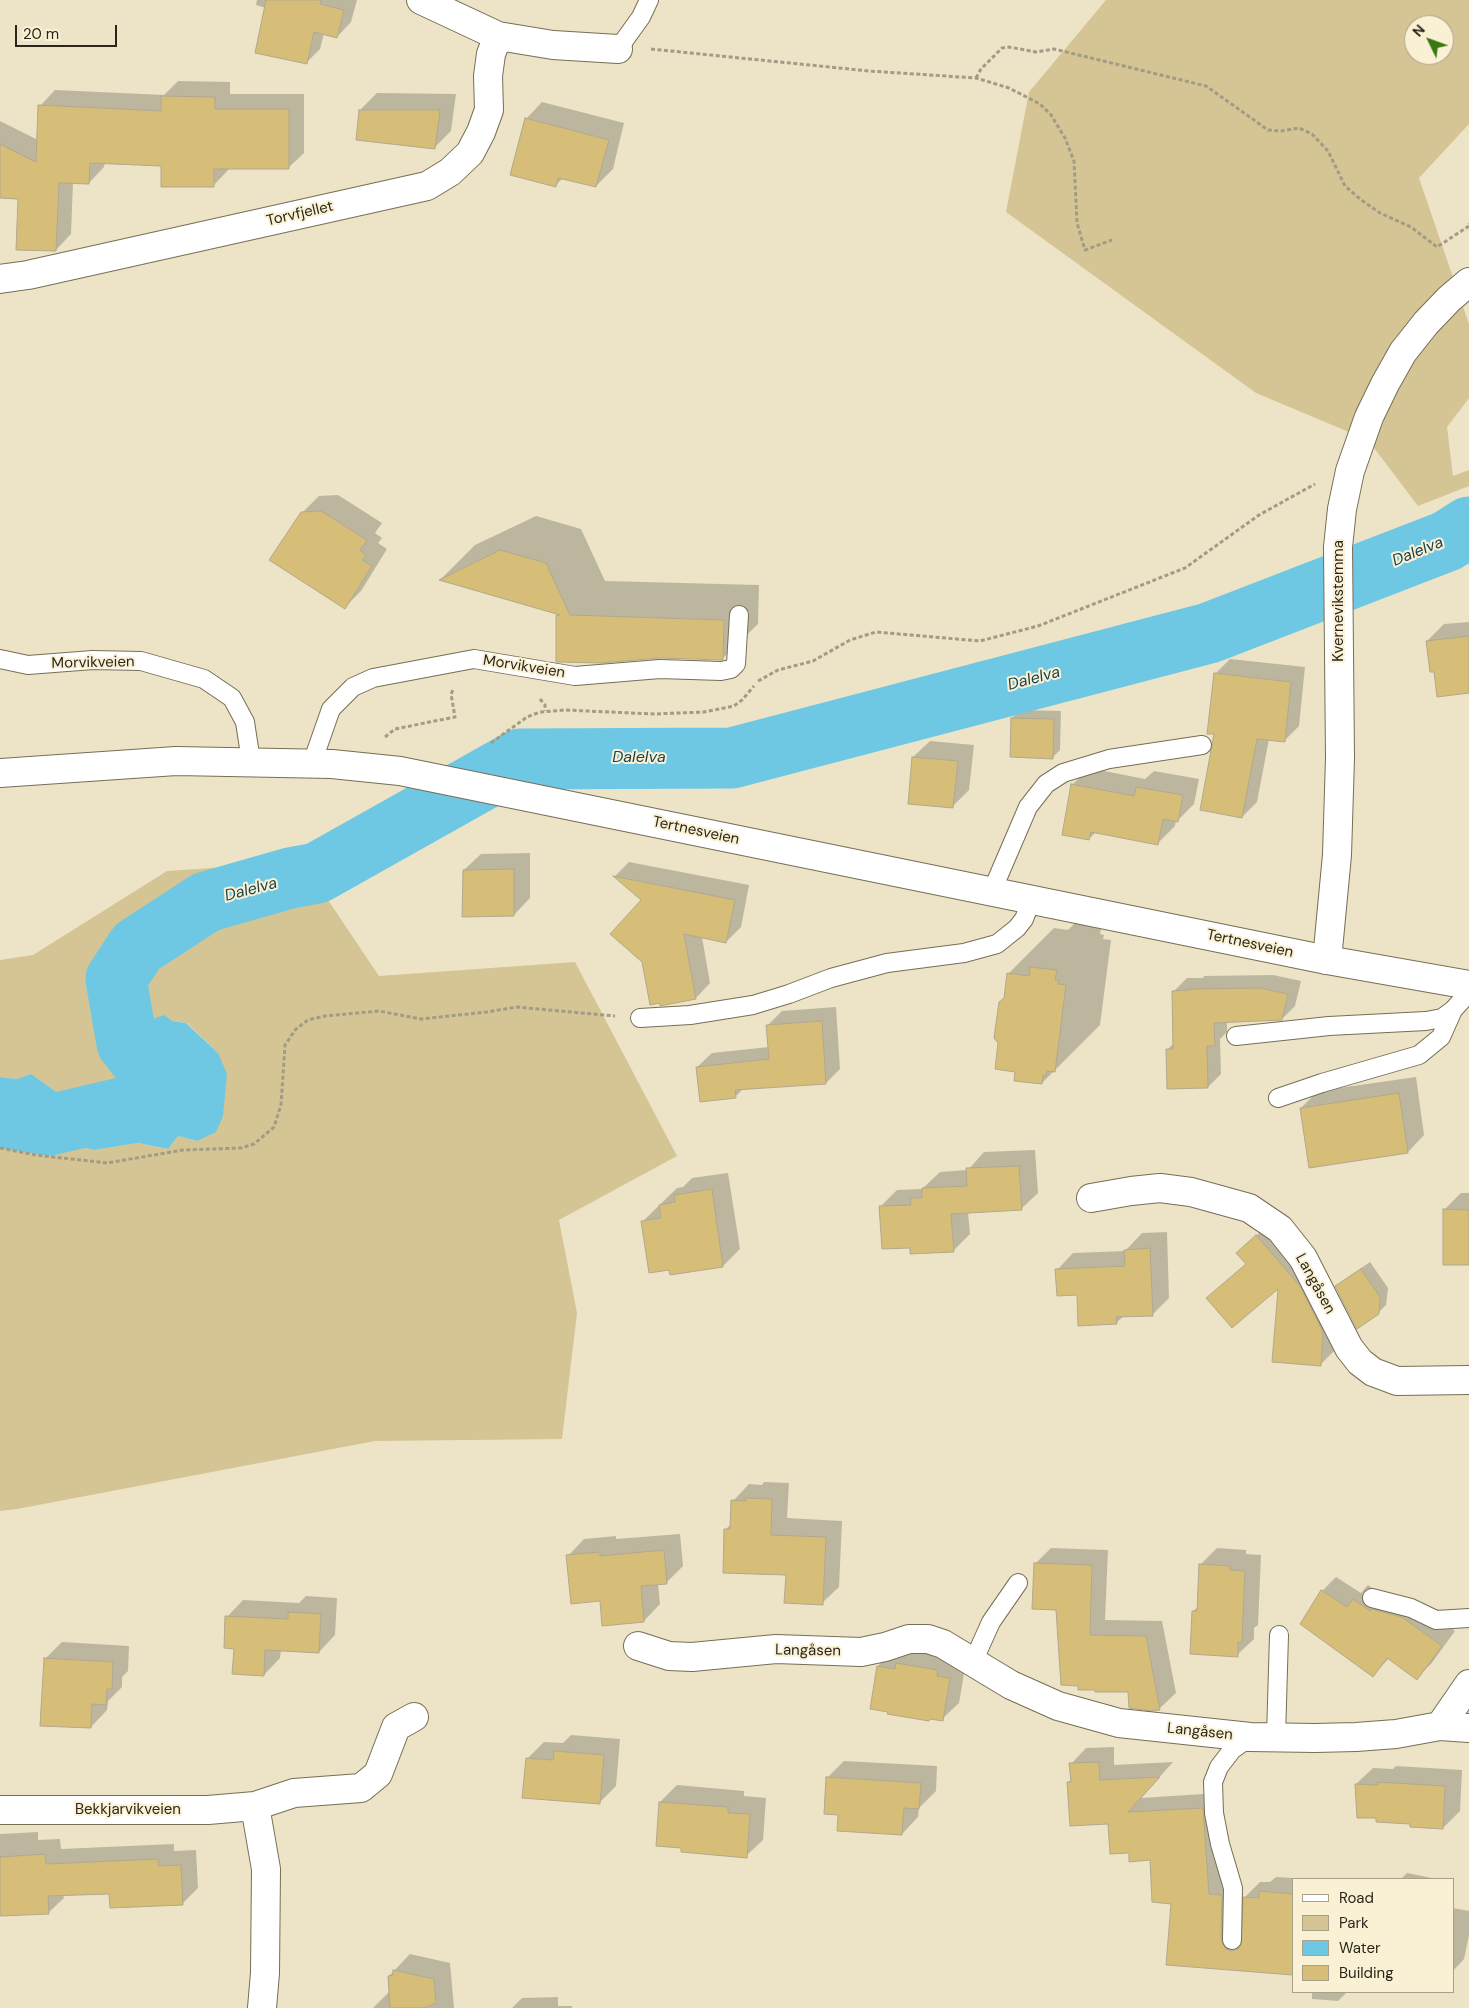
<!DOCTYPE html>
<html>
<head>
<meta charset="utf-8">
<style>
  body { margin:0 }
  #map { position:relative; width:1469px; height:2008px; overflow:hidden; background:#ede4c7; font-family:"DM Sans",sans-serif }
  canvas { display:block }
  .legend { position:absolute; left:1292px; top:1878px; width:162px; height:115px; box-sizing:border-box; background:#faf1d4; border:1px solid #a7a08a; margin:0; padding:6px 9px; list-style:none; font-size:15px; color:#2a261b }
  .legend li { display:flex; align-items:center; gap:10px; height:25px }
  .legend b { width:25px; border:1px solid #a7a08a }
  .north { position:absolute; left:1404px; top:15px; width:50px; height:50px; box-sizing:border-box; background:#faf1d4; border:1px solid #a7a08a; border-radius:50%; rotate:312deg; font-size:14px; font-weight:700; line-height:20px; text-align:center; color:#2a261b }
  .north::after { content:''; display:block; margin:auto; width:18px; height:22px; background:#3b7710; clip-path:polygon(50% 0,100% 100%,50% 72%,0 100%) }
  .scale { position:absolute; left:15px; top:25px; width:102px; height:22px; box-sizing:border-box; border:2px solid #2a261b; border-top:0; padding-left:6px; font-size:15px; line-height:18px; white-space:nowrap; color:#2a261b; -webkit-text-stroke:4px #faf1d4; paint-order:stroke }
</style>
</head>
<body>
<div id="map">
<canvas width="1469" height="2008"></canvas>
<ul class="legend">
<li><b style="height:6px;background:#fff"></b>Road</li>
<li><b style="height:14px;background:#d5c494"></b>Park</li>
<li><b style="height:14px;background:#6ec8e3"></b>Water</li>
<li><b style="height:14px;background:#d6be78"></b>Building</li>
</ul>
<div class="north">N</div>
<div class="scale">20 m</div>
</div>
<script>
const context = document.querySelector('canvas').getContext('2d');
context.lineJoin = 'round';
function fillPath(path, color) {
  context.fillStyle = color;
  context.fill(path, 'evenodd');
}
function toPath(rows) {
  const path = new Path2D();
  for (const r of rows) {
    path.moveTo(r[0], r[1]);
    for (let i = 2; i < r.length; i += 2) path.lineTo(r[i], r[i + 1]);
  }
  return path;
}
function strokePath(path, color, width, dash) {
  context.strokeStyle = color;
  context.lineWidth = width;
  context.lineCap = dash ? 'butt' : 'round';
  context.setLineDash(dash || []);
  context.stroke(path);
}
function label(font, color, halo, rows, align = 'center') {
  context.font = font + ' "DM Sans",sans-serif';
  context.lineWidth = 4;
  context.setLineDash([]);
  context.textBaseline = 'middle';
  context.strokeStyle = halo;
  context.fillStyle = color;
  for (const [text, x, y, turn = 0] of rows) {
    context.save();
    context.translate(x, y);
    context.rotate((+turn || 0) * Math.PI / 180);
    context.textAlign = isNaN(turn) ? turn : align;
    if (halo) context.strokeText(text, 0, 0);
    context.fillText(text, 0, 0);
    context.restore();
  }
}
fillPath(toPath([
  [1106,0,1469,0,1469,124,1419,178,1469,324,1469,398,1447,427,1453,476,1469,470,1469,486,1418,506,1368,440,1256,393,1006,212,1029,92],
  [1414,25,1444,25,1444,55,1414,55],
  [257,865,322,891,379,976,575,962,677,1156,559,1220,577,1313,562,1439,375,1441,17,1509,0,1511,0,1127,94,1150,138,1143,168,1149,178,1136,197,1141,218,1053,187,1023,172,1021,139,1033,127,1043,127,1060,136,1085,129,1099,58,1093,31,1074,17,1079,0,1077,0,960,33,955,167,871]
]), '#d5c494');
fillPath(toPath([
  [164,1015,172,1021,186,1023,218,1053,227,1074,223,1116,216,1132,197,1141,178,1136,168,1149,138,1143,94,1150,0,1127,0,1077,17,1079,31,1074,58,1093,129,1099,136,1085,127,1060,127,1043,155,1018]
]), '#6ec8e3');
fillPath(toPath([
  [257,0,357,0,351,22,337,37,324,33,320,49,306,63,266,8,256,5],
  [178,81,230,82,230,94,304,94,304,153,288,168,230,168,214,185,163,165,105,162,104,167,89,183,73,182,71,234,56,250,19,198,0,197,0,121,38,140,40,106,55,90,164,95],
  [377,93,456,94,451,131,434,148,360,110],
  [542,102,624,123,613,169,596,186,563,178,556,185,526,119],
  [338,495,382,523,375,533,382,538,378,543,387,549,361,591,344,608,302,513,319,496],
  [536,516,581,529,605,581,759,585,758,624,723,658,557,615,559,613,441,579,475,545],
  [1469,622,1469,691,1435,670,1427,641,1444,624],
  [1230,659,1305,667,1299,726,1284,741,1269,739,1257,802,1242,817,1215,733,1215,674],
  [1020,710,1061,711,1060,750,1052,758,1024,758,1012,718],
  [930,741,974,745,969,790,952,807,913,757],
  [1089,768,1145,779,1154,771,1199,779,1194,804,1178,820,1176,820,1175,826,1158,843,1096,832,1089,839,1072,785],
  [530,853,530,898,514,915,464,870,481,854],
  [629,862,749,885,741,927,726,942,702,937,710,983,696,998,643,962,642,900,615,876],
  [1077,921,1102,925,1100,934,1104,935,1103,939,1111,940,1100,1025,1042,1083,1017,1071,1005,998,1008,974,1054,928,1068,930],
  [1273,975,1301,981,1295,1006,1282,1019,1227,1021,1227,1032,1220,1039,1221,1074,1208,1087,1167,1050,1174,1043,1174,991,1187,978,1203,978,1204,976],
  [836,1007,840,1069,826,1083,744,1088,735,1097,697,1067,712,1053,769,1047,768,1025,782,1011],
  [1416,1077,1424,1135,1408,1152,1301,1108,1318,1091],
  [1035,1150,1038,1193,1021,1209,968,1212,970,1234,953,1251,911,1246,881,1206,897,1190,922,1189,940,1172,968,1170,984,1152],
  [728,1173,740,1249,723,1266,671,1273,642,1222,677,1188,683,1187,692,1178],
  [1461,1193,1469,1193,1469,1264,1444,1210],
  [1273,1220,1337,1348,1320,1365,1279,1286,1208,1298,1247,1263,1238,1253],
  [1167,1232,1169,1298,1153,1314,1124,1316,1116,1323,1078,1294,1057,1270,1073,1253,1125,1251,1142,1233],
  [1370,1262,1388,1288,1386,1305,1378,1313,1337,1287,1345,1279],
  [764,1482,789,1483,787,1518,842,1521,839,1587,822,1603,787,1574,726,1529,732,1523,733,1501,749,1484,762,1485],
  [680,1534,683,1566,666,1583,658,1584,660,1604,644,1621,601,1600,568,1556,584,1539,616,1536,616,1539],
  [1051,1548,1108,1550,1105,1620,1162,1621,1176,1693,1160,1708,1151,1709,1129,1691,1057,1608,1035,1564],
  [1217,1548,1246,1550,1246,1554,1261,1555,1258,1625,1254,1628,1254,1639,1237,1655,1193,1611,1198,1607,1200,1565],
  [1336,1577,1361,1593,1368,1585,1385,1597,1417,1603,1455,1631,1431,1664,1416,1678,1389,1658,1373,1676,1322,1591],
  [306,1596,337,1598,335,1635,319,1652,281,1650,280,1658,264,1675,235,1647,227,1617,243,1600,299,1603],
  [62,1642,129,1646,128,1671,122,1677,122,1687,108,1701,107,1710,91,1727,45,1659],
  [914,1647,966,1662,959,1703,942,1719,889,1711,878,1666,894,1649],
  [571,1735,620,1739,616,1786,599,1803,527,1759,544,1742,563,1743],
  [1114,1747,1114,1765,1173,1762,1141,1798,1218,1793,1238,1930,1243,1935,1245,1897,1260,1882,1270,1882,1276,1877,1311,1879,1293,1879,1293,1974,1168,1964,1173,1902,1152,1859,1130,1852,1110,1822,1068,1782,1072,1779,1071,1764,1086,1748],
  [844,1761,937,1766,936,1791,919,1808,918,1817,902,1834,839,1814,827,1778],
  [1396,1766,1462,1770,1460,1811,1443,1828,1411,1823,1356,1784,1373,1768,1393,1769],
  [677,1785,744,1791,744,1796,766,1798,763,1840,746,1856,660,1802],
  [38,1832,38,1840,60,1839,61,1849,174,1844,174,1851,196,1850,198,1888,182,1904,110,1892,63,1894,64,1898,48,1913,0,1915,0,1834],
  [1407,1873,1437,1879,1401,1879],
  [1453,1908,1469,1911,1469,1935,1464,1959,1453,1971],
  [410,1954,450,1963,454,2008,373,2008,390,1991,389,1976],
  [1312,1992,1347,1992,1338,2001,1312,1999],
  [558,1997,558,2006,572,2006,572,2008,512,2008,522,1998]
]), '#0003');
strokePath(toPath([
  [0,1117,49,1125,143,1103,149,1071,127,1043,116,979,137,947,206,902,290,878,317,873,520,759,732,758,1209,633,1447,541,1469,527]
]), '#6ec8e3', 61);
const building = toPath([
  [266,0,321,0,320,4,344,10,337,38,314,32,307,64,255,53,266,0],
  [161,96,215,97,215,109,289,109,289,169,214,169,214,187,161,187,161,166,90,163,89,184,59,183,56,251,16,250,18,199,0,198,0,144,36,162,38,105,161,111,161,96],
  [359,110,440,110,435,149,356,140,359,110],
  [525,118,609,140,596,187,558,178,556,187,510,175,525,118],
  [321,511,367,540,360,550,366,555,362,560,372,566,345,609,269,560,301,512,321,511],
  [500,550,546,563,570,615,724,620,723,660,660,658,601,663,556,662,556,615,560,615,439,580,500,550],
  [1469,636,1469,693,1437,697,1434,672,1430,672,1426,641,1469,636],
  [1214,673,1291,682,1285,742,1257,739,1242,818,1200,810,1214,734,1207,734,1214,673],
  [1011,718,1054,719,1053,759,1010,757,1011,718],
  [912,757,958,761,953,808,908,804,912,757],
  [1071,784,1134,796,1136,787,1183,795,1178,822,1163,819,1158,845,1091,832,1089,840,1062,835,1071,784],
  [514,869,514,916,462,917,463,870,514,869],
  [613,876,735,900,726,943,684,934,696,999,660,1006,660,1003,650,1005,642,962,610,934,641,900,613,876],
  [1030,967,1057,970,1055,980,1059,980,1058,984,1066,985,1055,1072,1047,1071,1046,1076,1043,1075,1042,1084,1014,1081,1015,1072,995,1069,998,1043,994,1038,999,1002,1004,998,1007,973,1029,976,1030,967],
  [1260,988,1288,994,1282,1020,1214,1023,1215,1046,1207,1046,1208,1088,1167,1089,1166,1049,1173,1049,1172,991,1190,990,1190,989,1260,988],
  [822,1021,826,1084,735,1090,736,1098,700,1102,696,1067,769,1059,766,1025,822,1021],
  [1399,1093,1408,1153,1309,1168,1300,1108,1399,1093],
  [1019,1166,1022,1210,951,1214,954,1252,910,1254,910,1248,882,1249,879,1206,911,1205,910,1198,922,1198,922,1188,967,1186,966,1168,1019,1166],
  [712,1189,723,1267,670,1275,669,1270,649,1273,641,1221,661,1218,659,1205,675,1202,674,1195,712,1189],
  [1443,1209,1469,1210,1469,1265,1443,1265,1443,1209],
  [1256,1235,1300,1286,1323,1332,1321,1366,1272,1362,1278,1289,1232,1328,1206,1298,1246,1264,1236,1253,1256,1235],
  [1150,1248,1153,1316,1116,1317,1117,1324,1078,1326,1077,1295,1057,1296,1055,1269,1125,1266,1124,1250,1150,1248],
  [1361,1269,1380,1297,1379,1314,1357,1329,1335,1286,1361,1269],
  [746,1498,772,1499,771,1535,826,1537,823,1605,784,1603,786,1575,723,1573,724,1529,730,1529,731,1500,746,1501,746,1498],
  [664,1550,667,1584,641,1586,644,1622,602,1626,600,1601,571,1604,566,1555,600,1552,600,1556,664,1550],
  [1034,1563,1092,1565,1090,1635,1146,1636,1160,1710,1151,1711,1129,1708,1128,1692,1095,1692,1095,1690,1078,1690,1078,1686,1061,1685,1056,1610,1032,1609,1034,1563],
  [1199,1564,1230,1566,1230,1570,1245,1571,1242,1643,1238,1642,1238,1657,1190,1654,1192,1611,1197,1611,1199,1564],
  [1321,1590,1347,1607,1353,1599,1370,1611,1371,1609,1402,1617,1442,1646,1417,1680,1387,1658,1373,1677,1300,1624,1321,1590],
  [288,1612,321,1614,319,1653,265,1650,264,1676,232,1674,234,1649,224,1648,225,1616,288,1619,288,1612],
  [44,1658,113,1662,112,1689,107,1689,106,1705,92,1704,91,1728,40,1726,44,1658],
  [896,1663,938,1670,937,1676,950,1678,943,1721,930,1719,929,1721,887,1714,888,1712,870,1709,877,1666,895,1669,896,1663],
  [554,1751,604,1755,600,1804,522,1798,526,1758,553,1760,554,1751],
  [1099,1762,1100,1780,1160,1777,1128,1812,1203,1808,1209,1894,1222,1895,1221,1940,1226,1949,1232,1951,1238,1949,1241,1945,1243,1897,1259,1898,1259,1891,1293,1894,1293,1975,1166,1965,1171,1904,1152,1902,1150,1860,1129,1862,1129,1853,1110,1854,1108,1824,1070,1826,1067,1782,1071,1782,1069,1763,1099,1762],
  [826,1777,921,1783,919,1809,904,1808,902,1835,837,1831,838,1815,824,1814,826,1777],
  [1378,1782,1445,1786,1443,1829,1410,1827,1410,1824,1376,1822,1376,1818,1357,1818,1355,1784,1378,1785,1378,1782],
  [659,1802,728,1807,728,1813,750,1814,747,1858,681,1852,681,1848,656,1846,659,1802],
  [45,1854,46,1864,158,1859,159,1866,181,1865,183,1905,110,1908,109,1894,48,1896,49,1914,0,1916,0,1857,45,1854],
  [393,1970,434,1979,436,2003,424,2008,390,2008,388,1976,393,1975,393,1970]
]);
fillPath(building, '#d6be78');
strokePath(building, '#b1a88d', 1);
const lane = toPath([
  [618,49,641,17,649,0],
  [0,659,28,665,93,660,141,661,204,679,232,698,245,722,251,761],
  [312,763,331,709,353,687,373,678,474,659,575,676,660,669,721,671,731,669,736,664,739,615],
  [992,891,1028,807,1046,784,1063,773,1109,759,1202,745],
  [640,1018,690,1015,753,1005,789,994,831,978,887,963,964,953,997,944,1017,928,1024,919,1032,899],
  [1236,1036,1329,1026,1426,1021,1442,1018,1453,1010,1463,999,1469,988],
  [1278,1098,1322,1083,1419,1055,1441,1037,1453,1010],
  [1372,1598,1411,1608,1436,1620,1469,1618],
  [973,1662,991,1622,1018,1583],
  [1276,1737,1279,1635],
  [1232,1940,1233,1888,1220,1844,1214,1813,1213,1782,1219,1767,1232,1750,1250,1737]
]);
const street = toPath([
  [421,0,498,36,553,45,618,49],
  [0,279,28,275,427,186,450,172,470,153,481,132,489,110,488,76,491,54,498,36],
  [1327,960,1337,855,1340,758,1338,547,1342,509,1350,471,1369,417,1385,384,1403,352,1426,323,1449,299,1469,282],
  [1091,1198,1131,1191,1160,1188,1191,1192,1249,1208,1280,1229,1303,1258,1349,1348,1360,1362,1373,1372,1397,1381,1469,1380],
  [638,1646,669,1656,692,1657,776,1649,861,1652,885,1647,909,1639,928,1639,943,1644,1011,1685,1058,1706,1119,1723,1250,1737,1315,1738,1356,1737,1396,1734,1440,1726],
  [1469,1684,1440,1726,1469,1728],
  [255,1806,294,1793,361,1788,378,1774,396,1727,414,1717],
  [0,1810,208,1810,255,1806,266,1869,265,1973,262,2008]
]);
const secondary = toPath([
  [0,773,176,761,332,764,400,771,1327,960,1469,985]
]);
strokePath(lane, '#766e54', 20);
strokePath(street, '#766e54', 30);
strokePath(secondary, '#766e54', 30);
strokePath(toPath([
  [651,49,869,71,976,78,1009,88,1040,104,1051,115,1065,138,1074,161,1077,223,1085,250,1112,240],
  [976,78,981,69,1002,48,1009,47,1036,52,1054,49,1206,86,1268,130,1281,131,1299,128,1312,134,1328,151,1345,186,1360,199,1380,213,1411,227,1437,247,1469,226,1469,223],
  [758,681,778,670,813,661,850,640,876,632,980,641,1038,626,1185,568,1259,515,1315,484],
  [540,699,545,705,545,711],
  [385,737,395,729,455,717,451,694,453,690],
  [491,743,527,717,540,712,565,710,654,714,704,712,734,706,742,700,754,686],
  [0,1148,36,1155,107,1163,183,1150,241,1148,254,1144,274,1127,281,1105,285,1045,296,1029,308,1020,325,1016,379,1011,421,1019,487,1012,516,1007,615,1016]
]), '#a29b85', 3, [4, 2.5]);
strokePath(lane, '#fff', 18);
strokePath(street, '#fff', 28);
strokePath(secondary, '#fff', 28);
label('15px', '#2a261b', '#faf1d4', [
  ["Torvfjellet",300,214,-13],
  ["Kvernevikstemma",1339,601,-90],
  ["Morvikveien",93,663,-1],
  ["Morvikveien",524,667,9],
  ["Tertnesveien",696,831,12],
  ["Tertnesveien",1250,944,12],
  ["Langåsen",1315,1284,61],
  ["Langåsen",808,1651,1],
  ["Langåsen",1200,1732,6],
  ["Bekkjarvikveien",128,1810]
]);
label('italic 16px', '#19424d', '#faf1d4', [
  ["Dalelva",1418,552,-22],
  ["Dalelva",1034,679,-15],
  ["Dalelva",639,758],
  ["Dalelva",251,890,-15]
]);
</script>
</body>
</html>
